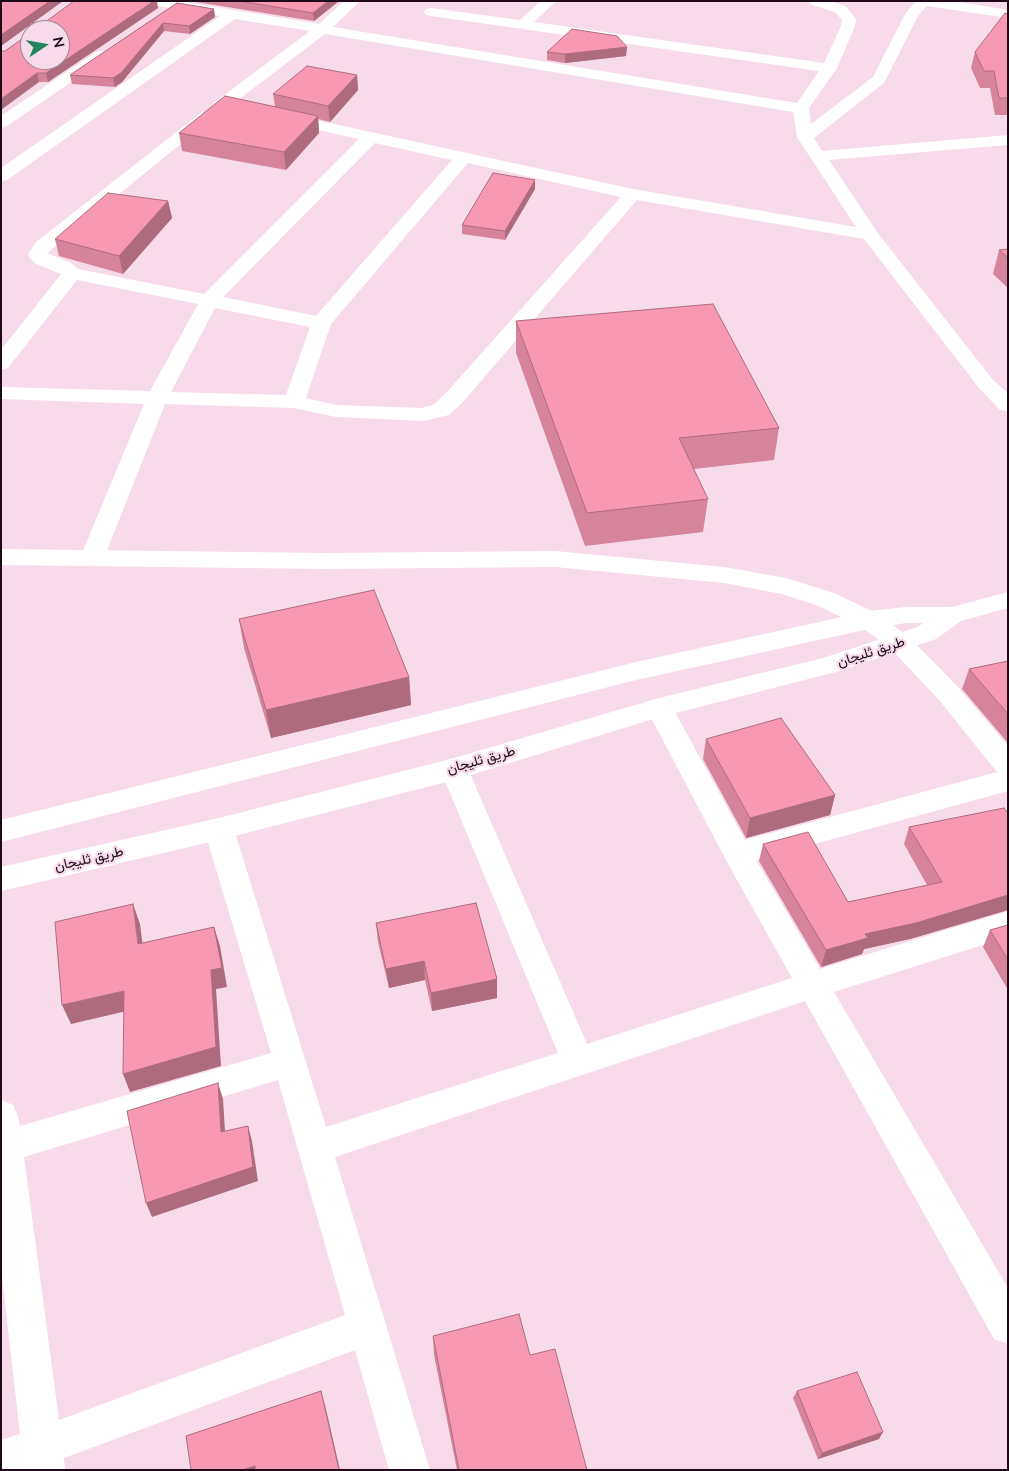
<!DOCTYPE html>
<html>
<head>
<meta charset="utf-8">
<style>
  body { margin:0 }
  #map { position:relative; width:1009px; height:1471px; overflow:hidden; background:#f7dbeb; font-family:Mulish,sans-serif }
  canvas { display:block }
  .frame { position:absolute; inset:0; border:2px solid #1f0817; pointer-events:none }
  .north { position:absolute; left:20px; top:20px; width:50px; height:50px; box-sizing:border-box; background:#f7dbeb; border:1px solid #a18796; border-radius:50%; rotate:78deg; font-size:14px; font-weight:700; line-height:20px; text-align:center; color:#1f0817 }
  .north::after { content:''; display:block; margin:auto; width:18px; height:22px; background:#23855e; clip-path:polygon(50% 0,100% 100%,50% 72%,0 100%) }
</style>
</head>
<body>
<div id="map">
<canvas width="1009" height="1471"></canvas>
<div class="frame"></div>
<div class="north">N</div>
</div>
<script>
const context = document.querySelector('canvas').getContext('2d');
context.lineJoin = 'round';
function toPath(rows) {
  const path = new Path2D();
  for (const r of rows) {
    path.moveTo(r[0], r[1]);
    for (let i = 2; i < r.length; i += 2) path.lineTo(r[i], r[i + 1]);
  }
  return path;
}
function fillPath(path, color) {
  context.fillStyle = color;
  context.fill(path, 'evenodd');
}
function strokePath(path, color, width, dash) {
  context.strokeStyle = color;
  context.lineWidth = width;
  context.lineCap = dash ? 'butt' : 'round';
  context.setLineDash(dash || []);
  context.stroke(path);
}
function label(font, color, halo, rows, align = 'center') {
  context.font = font + ' Mulish,Vazirmatn,sans-serif';
  context.lineWidth = 4.5;
  context.setLineDash([]);
  context.textBaseline = 'middle';
  context.strokeStyle = halo;
  context.fillStyle = color;
  for (const [text, x, y, turn = 0] of rows) {
    context.save();
    context.translate(x, y);
    context.rotate((+turn || 0) * Math.PI / 180);
    context.textAlign = isNaN(turn) ? turn : align;
    if (halo) context.strokeText(text, 0, 0);
    context.fillText(text, 0, 0);
    context.restore();
  }
}
fillPath(toPath([
  [145,1,179,1,319,24,344,1,360,1,333,27,797,103,819,71,431,16,426,15,424,12,426,9,431,8,520,20,541,1,556,1,534,22,824,63,841,26,842,20,835,12,810,4,808,1,830,1,845,6,856,19,855,26,837,68,809,108,811,124,873,77,905,14,916,1,954,1,1008,10,1008,18,927,6,918,16,884,83,814,138,822,151,1008,135,1008,145,829,160,877,232,993,380,1008,393,1008,411,1000,410,979,388,864,239,637,200,462,403,449,415,423,421,336,417,294,408,165,404,104,558,101,564,92,566,83,564,80,558,144,404,1,399,1,387,150,391,198,304,77,280,8,368,1,370,1,350,61,274,36,264,30,258,28,254,36,242,202,112,214,112,216,115,47,253,71,263,78,269,204,294,359,139,277,121,275,118,277,115,283,113,633,189,856,227,797,137,793,112,325,34,234,103,249,107,251,110,249,113,243,115,215,108,213,105,215,102,310,31,235,19,7,180,1,181,1,168,220,16,152,5,145,1],
  [375,143,452,160,316,316,223,297,375,143],
  [468,163,621,197,446,393,433,405,422,408,336,405,306,398,331,324,468,163],
  [215,308,310,327,286,395,171,392,215,308],
  [101,51,106,52,108,55,106,58,7,126,1,128,1,116,96,52,101,51],
  [900,634,909,637,957,686,1008,746,1008,791,756,860,820,969,1008,911,1008,937,834,992,1008,1288,1008,1344,994,1339,805,1001,335,1157,430,1470,389,1470,355,1350,64,1458,65,1470,1,1470,1,1440,20,1434,1,1268,1,1100,13,1105,18,1116,20,1126,271,1053,204,829,209,821,219,818,229,821,234,829,326,1127,558,1053,440,769,444,762,454,758,464,762,468,769,587,1044,792,978,727,862,646,708,649,701,659,698,669,701,745,840,997,772,939,700,891,649,887,643,891,637,900,634],
  [278,1080,345,1315,59,1420,24,1157,278,1080]
]), '#fff');
fillPath(toPath([
  [1,549,325,553,555,551,724,567,786,578,834,593,878,614,909,637,913,643,909,649,900,652,891,649,860,626,816,605,782,594,724,583,555,567,325,569,1,565,1,549]
]), '#fff');
fillPath(toPath([
  [1008,592,1008,608,961,621,936,639,836,672,660,717,454,780,219,840,1,891,1,867,219,818,454,758,659,698,823,658,918,627,923,623,906,623,869,629,636,680,1,842,1,820,636,662,869,611,906,607,952,607,1008,592]
]), '#fff');
fillPath(toPath([
  [1,1,63,1,32,23,44,23,158,8,48,82,39,82,5,51,29,34,30,25,1,46],
  [190,1,339,1,314,21],
  [177,3,215,17,190,34,164,31,122,82,115,87,72,84,70,75],
  [1008,14,1008,115,995,115,990,88,980,88,971,68,975,52],
  [627,47,626,56,565,63,547,60,547,52],
  [357,75,358,90,330,122,318,119,319,133,286,170,182,151,179,133,275,106,273,94],
  [535,189,505,240,462,234,462,225],
  [168,201,172,218,123,274,59,256,55,239],
  [1008,249,1008,288,993,274,999,250],
  [516,321,779,428,774,460,694,469,708,499,703,532,585,546,516,353],
  [239,619,409,677,411,705,271,738,244,648],
  [1008,661,1008,743,962,689,969,669],
  [706,739,835,795,830,815,746,838,703,759],
  [1008,813,1008,910,910,939,864,949,862,954,821,967,759,861,763,844,848,902,927,885,904,844,909,827],
  [376,923,497,998,432,1011,425,980,389,988,378,942],
  [1008,925,1008,990,983,947,990,930],
  [433,1336,530,1355,587,1470,457,1470,434,1355],
  [797,1391,879,1439,818,1459,793,1398]
]), '#d5849b');
fillPath(toPath([
  [50,1,63,1,1,46,1,35],
  [154,1,157,1,158,8,48,82,46,73],
  [328,1,339,1,314,21,313,13],
  [214,9,215,17,190,34,189,26],
  [163,23,164,31,122,82,115,87,113,78],
  [627,47,626,56,565,63,565,54],
  [37,73,39,82,1,110,1,99],
  [357,75,358,90,330,122,328,106],
  [318,116,319,133,286,170,284,152],
  [535,180,535,189,505,240,505,231],
  [168,201,172,218,123,274,119,256],
  [409,677,411,705,271,738,266,710],
  [835,795,830,815,746,838,750,818],
  [1008,895,1008,910,910,939,864,949,862,954,821,967,826,950,865,934],
  [133,904,140,924,145,963,138,944],
  [214,927,220,946,227,987,216,989,221,1066,130,1092,123,1074,211,970],
  [424,961,425,980,389,988,386,969],
  [497,979,497,998,432,1011,431,993],
  [124,991,131,1010,71,1024,62,1005],
  [218,1083,223,1099,226,1147,221,1132],
  [248,1126,252,1141,258,1181,152,1217,146,1203],
  [321,1391,325,1405,340,1470,339,1470],
  [883,1432,879,1439,818,1459,822,1453],
  [255,1466,256,1470,243,1470]
]), '#ae6b7e');
const building = toPath([
  [1,1,50,1,1,35,1,1],
  [74,1,154,1,46,73,37,73,1,99,1,51,5,51,29,34,30,23,44,23,74,1],
  [30,30,60,30,60,60,30,60,30,30],
  [239,1,328,1,313,13,239,1],
  [177,3,214,9,189,26,163,23,121,73,113,78,70,75,177,3],
  [1005,13,1008,14,1008,98,999,98,994,71,984,71,975,52,1005,13],
  [572,29,617,36,627,47,565,54,547,52,572,29],
  [307,66,357,75,328,106,273,94,307,66],
  [225,96,318,116,284,152,179,133,225,96],
  [493,173,535,180,505,231,462,225,493,173],
  [108,193,168,201,119,256,55,239,108,193],
  [1008,249,1008,258,999,250,1008,249],
  [713,304,779,428,679,438,708,499,587,513,516,321,713,304],
  [374,590,409,677,266,710,239,619,374,590],
  [1008,661,1008,714,969,669,1008,661],
  [781,718,835,795,750,818,706,739,781,718],
  [1004,808,1008,813,1008,895,916,923,865,934,868,938,826,950,763,844,808,832,848,902,942,882,909,827,1004,808],
  [476,903,497,979,431,993,424,961,386,969,376,923,476,903],
  [133,904,138,944,214,927,222,968,211,970,216,1047,123,1074,124,991,62,1005,55,922,133,904],
  [1008,925,1008,960,990,930,1008,925],
  [218,1083,221,1132,248,1126,253,1167,146,1203,127,1111,218,1083],
  [519,1314,530,1355,555,1349,587,1470,459,1470,433,1336,519,1314],
  [857,1372,883,1432,822,1453,797,1391,857,1372],
  [321,1391,339,1470,255,1470,255,1466,243,1470,191,1470,186,1436,321,1391]
]);
fillPath(building, '#f899b4');
strokePath(building, '#ae6b7e', 1);
label('14px', '#1f0817', '#f7dbeb', [
  ["طريق ثليجان",871,652,-18],
  ["طريق ثليجان",481,760,-16],
  ["طريق ثليجان",89,859,-13]
]);
</script>
</body>
</html>
